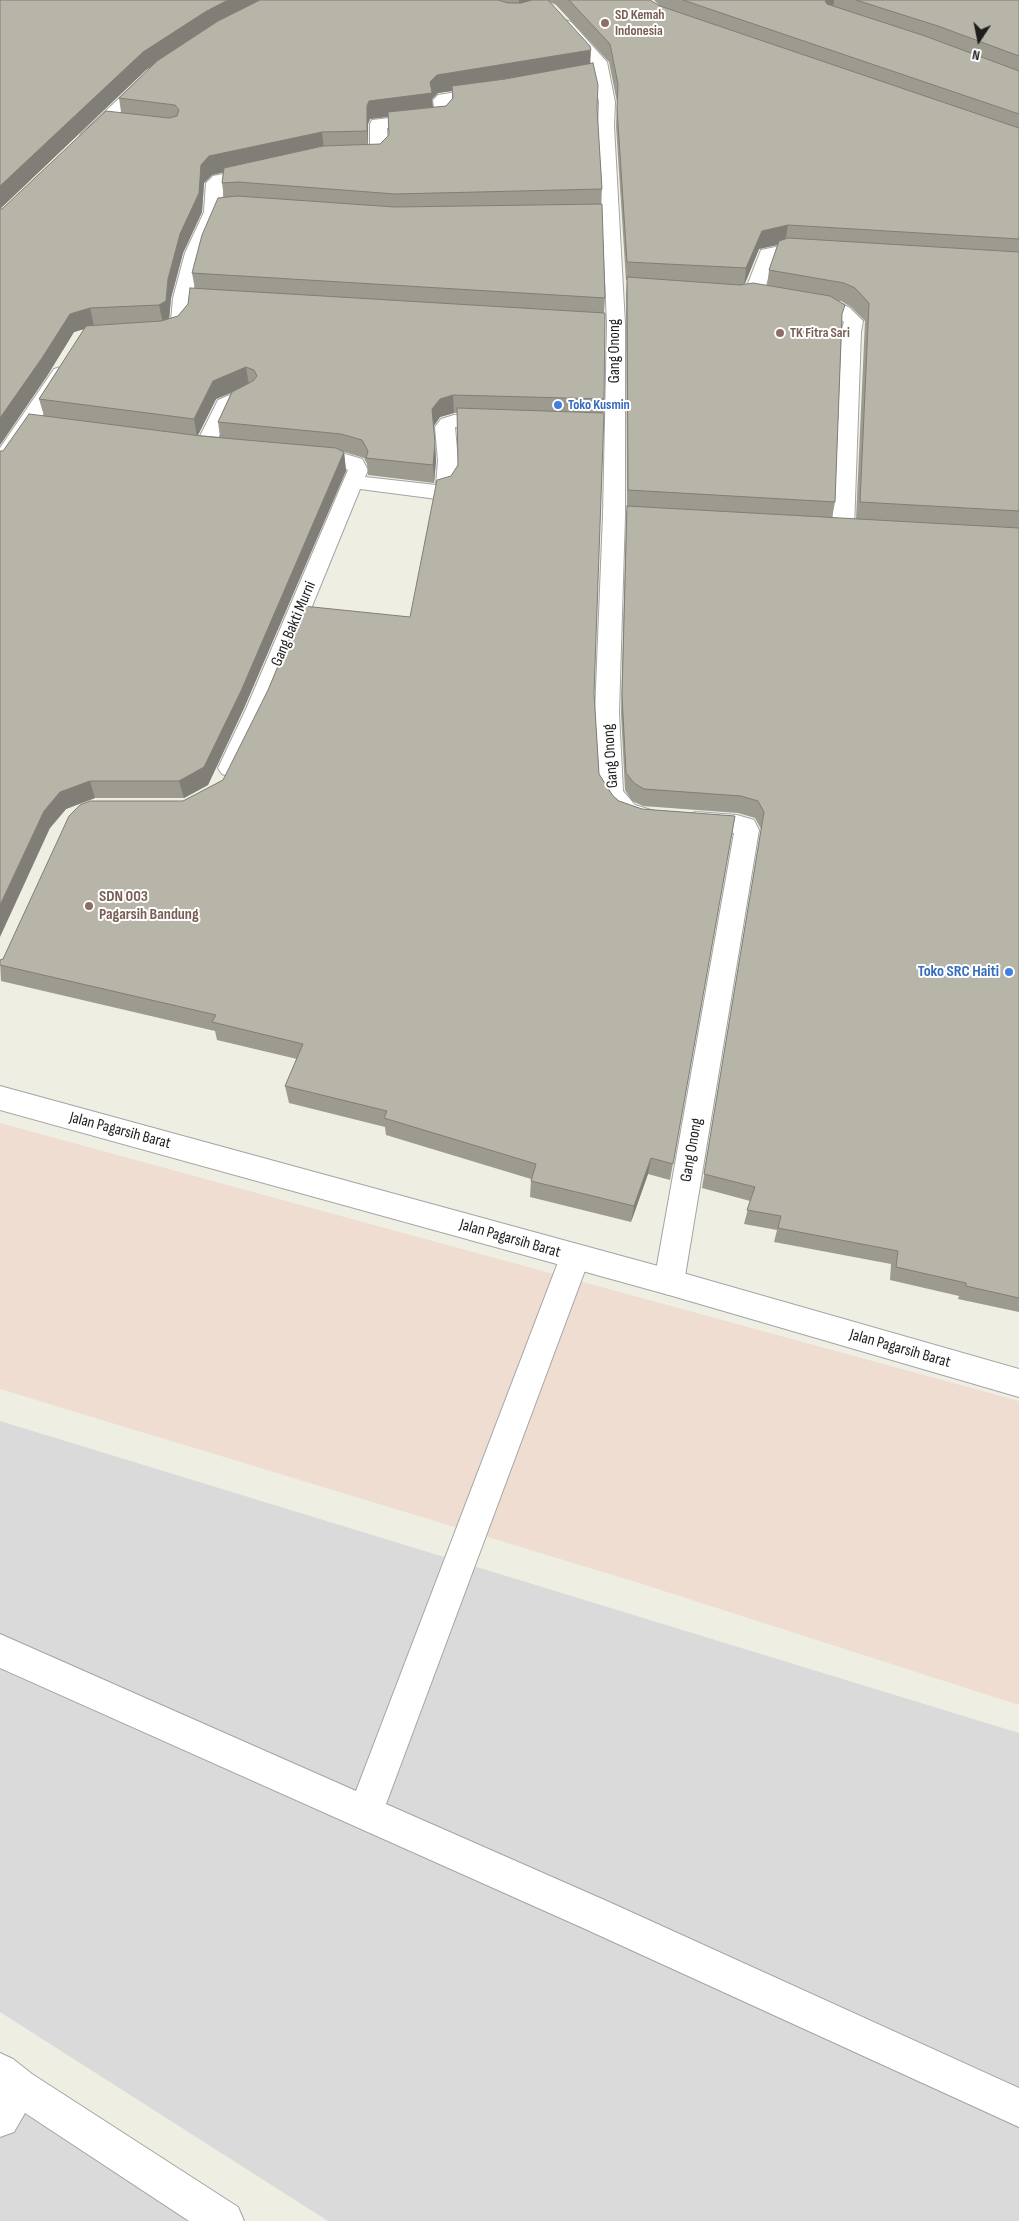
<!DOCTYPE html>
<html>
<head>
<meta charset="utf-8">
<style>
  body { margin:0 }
  #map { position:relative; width:1019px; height:2221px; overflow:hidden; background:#eeeee3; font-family:"Sofia Sans Condensed",sans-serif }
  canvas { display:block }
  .north { position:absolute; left:954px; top:15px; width:50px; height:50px; -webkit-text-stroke:4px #fff; paint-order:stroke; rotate:191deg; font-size:14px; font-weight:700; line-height:20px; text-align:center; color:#1d1d1d }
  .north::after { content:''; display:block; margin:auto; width:18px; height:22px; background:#1d1d1d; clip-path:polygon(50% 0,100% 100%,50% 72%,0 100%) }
</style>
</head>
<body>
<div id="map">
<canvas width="1019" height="2221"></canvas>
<div class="north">N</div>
</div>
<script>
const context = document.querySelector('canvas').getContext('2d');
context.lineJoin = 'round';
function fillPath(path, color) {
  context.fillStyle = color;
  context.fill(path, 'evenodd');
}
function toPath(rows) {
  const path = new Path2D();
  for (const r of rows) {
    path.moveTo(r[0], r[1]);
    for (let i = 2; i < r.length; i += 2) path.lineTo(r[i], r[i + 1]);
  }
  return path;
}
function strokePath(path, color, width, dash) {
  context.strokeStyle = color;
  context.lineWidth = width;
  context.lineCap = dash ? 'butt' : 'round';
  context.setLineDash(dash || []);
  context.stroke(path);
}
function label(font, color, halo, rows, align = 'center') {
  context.font = font + ' "Sofia Sans Condensed",sans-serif';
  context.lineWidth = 4;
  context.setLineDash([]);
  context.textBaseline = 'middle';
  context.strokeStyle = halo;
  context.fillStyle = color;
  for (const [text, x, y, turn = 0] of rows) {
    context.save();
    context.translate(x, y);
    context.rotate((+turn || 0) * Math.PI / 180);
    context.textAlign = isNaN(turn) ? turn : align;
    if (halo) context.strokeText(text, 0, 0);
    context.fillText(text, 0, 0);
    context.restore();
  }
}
fillPath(toPath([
  [0,1421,1019,1733,1019,2221,328,2221,0,2012],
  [0,2060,239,2221,0,2221]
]), '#dbdada');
fillPath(toPath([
  [0,1123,1019,1401,1019,1705,636,1582,0,1389]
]), '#efddd2');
const minor = toPath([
  [565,20,571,22,607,62,615,102,614,126,625,324,625,515,619,713,623,791,635,805,654,811,657,817,654,823,645,826,618,818,613,814,599,792,595,713,603,515,607,324,598,126,599,102,591,63,557,25,559,22,565,20],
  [148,75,154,77,156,80,154,83,93,142,81,142,79,138,81,134,142,77,148,75],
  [489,87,495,89,497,92,495,95,450,102,452,116,446,122,387,128,388,153,381,160,351,161,345,160,342,156,345,152,351,151,370,151,370,124,372,120,435,113,433,100,438,95,489,87],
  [259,167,265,168,268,172,265,176,224,185,222,204,227,205,230,209,227,213,220,215,203,253,191,298,189,322,181,332,155,337,148,335,145,331,148,327,168,323,171,321,173,298,185,253,204,212,206,183,213,176,259,167],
  [785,245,814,247,820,248,823,252,820,256,814,257,785,255,775,258,765,288,758,297,724,300,717,298,715,294,717,290,747,286,761,250,785,245],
  [809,297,840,303,850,308,863,321,861,332,854,528,850,533,843,535,836,533,832,528,841,332,844,322,828,312,802,307,800,303,802,299,809,297],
  [61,367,68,369,71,373,7,468,0,469,0,448,54,369,61,367],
  [248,387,255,389,258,393,255,397,233,408,212,450,205,452,198,450,195,446,218,400,248,387],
  [454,415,496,416,503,418,506,422,503,426,496,428,455,427,458,461,457,485,451,495,437,499,360,489,270,709,242,768,238,774,230,777,222,774,218,768,246,709,348,470,339,465,301,461,298,456,301,451,308,450,342,453,362,459,368,470,365,477,436,485,438,461,435,427,441,419,454,415],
  [696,812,737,815,754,820,759,830,684,1282,679,1291,669,1295,659,1291,654,1282,734,833,696,830,687,827,684,821,687,815,696,812],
  [575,1244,585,1248,590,1257,386,1804,609,1902,1019,2088,1019,2127,583,1928,0,1668,0,1634,356,1791,560,1257,565,1248,575,1244],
  [0,2053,13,2059,32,2074,238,2207,244,2221,189,2221,25,2113,14,2132,0,2137,0,2053]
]);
const tertiary = toPath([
  [0,1086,669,1269,1019,1369,1019,1397,669,1295,0,1110,0,1086]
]);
strokePath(minor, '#a4a4a4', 2);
strokePath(tertiary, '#a4a4a4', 2);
fillPath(minor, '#fff');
fillPath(tertiary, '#fff');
fillPath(toPath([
  [0,0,501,1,500,0,650,0,660,6,654,0,1019,0,1019,1312,958,1299,959,1296,890,1280,891,1264,774,1242,777,1230,744,1224,750,1201,702,1188,761,829,755,818,738,813,643,806,632,801,625,790,621,713,626,524,627,507,626,295,627,280,626,280,616,126,617,102,609,62,556,5,550,2,590,63,597,108,602,189,601,204,605,298,604,313,604,399,594,693,599,774,613,796,619,801,642,809,735,816,670,1180,648,1174,631,1222,530,1197,531,1179,386,1135,385,1127,289,1103,285,1086,297,1059,217,1040,215,1031,1,981,0,960,3,959,183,801,223,780,410,617,451,476,458,465,457,413,454,413,440,417,434,426,436,461,434,483,368,475,367,464,364,458,341,451,344,452,346,471,244,708,208,785,184,798,95,798,66,809,50,828,3,451,44,416,39,399,84,329,74,332,47,376,0,445],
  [152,66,119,98,121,112,2,209,0,209,146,70],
  [452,91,452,99,446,106,433,107,432,99,438,93],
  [388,117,389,135,380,144,368,145,368,124,370,119],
  [223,172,222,183,224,198,192,273,195,289,188,304,178,316,169,319,171,298,183,253,202,212,204,183,212,175],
  [778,245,769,270,767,286,744,285,759,249],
  [838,301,841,301,851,307,865,321,856,519,832,518,835,502,842,321],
  [231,393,218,422,220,437,198,435,216,399]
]), '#9d9b90');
fillPath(toPath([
  [228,0,266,0,207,29,146,70,0,209,0,186,143,52,205,12],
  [519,0,545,0,519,7],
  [826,0,834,0,833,11,824,14],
  [591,50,590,67,452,91,452,86,452,91,438,93,432,99,433,111,370,119,368,124,368,149,367,131,367,106,369,101,430,82,437,75],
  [322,132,324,150,212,175,204,183,202,212,183,253,171,298,169,320,163,323,159,305,168,279,180,234,201,165,209,156],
  [788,225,785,243,759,249,744,286,746,268,762,231],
  [90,308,94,326,74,332,47,376,0,445,0,418,70,314],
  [246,367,249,385,216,399,197,437,194,419,213,381],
  [453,395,454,413,440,417,433,427,432,409,440,399],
  [435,443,436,461,434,483,433,465],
  [344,452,346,471,244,708,208,785,184,798,179,781],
  [90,781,95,798,66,809,50,828,0,937,0,905,44,811,60,792],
  [651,1158,648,1174,631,1222,634,1206]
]), '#807e76');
const building = toPath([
  [0,0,228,0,205,12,143,52,0,186,0,0],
  [260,0,498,0,508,3,521,3,532,0,548,0,590,46,591,50,437,75,430,82,432,93,369,101,367,106,367,131,322,132,209,156,201,165,199,193,180,234,168,279,166,301,159,305,90,308,70,314,42,358,0,418,0,209,2,209,106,111,169,118,177,116,179,110,175,105,119,98,157,61,218,21,260,0],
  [569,0,650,0,660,6,1019,128,1019,239,788,225,762,231,746,268,627,262,617,108,618,84,610,44,569,0],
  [683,0,826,0,825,1,827,4,925,36,1019,71,1019,114,683,0],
  [856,0,1019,0,1019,56,938,26,856,0],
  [593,63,598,85,597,108,602,189,395,194,238,182,222,183,224,168,323,146,380,144,389,135,388,112,446,106,453,98,452,86,505,79,593,63],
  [237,196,395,207,602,204,605,298,192,273,202,235,218,198,237,196],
  [788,238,1019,252,1019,511,860,502,869,303,855,288,844,283,769,270,779,241,788,238],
  [627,277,740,285,753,283,830,296,845,305,842,314,835,502,628,490,627,277],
  [190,288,605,313,604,399,453,395,440,399,432,409,435,443,433,465,366,458,368,451,362,440,341,434,218,422,232,392,253,381,257,376,254,370,246,367,213,381,194,419,39,399,86,326,161,321,178,316,188,304,190,288],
  [457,408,604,413,594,693,599,774,613,796,619,801,642,809,735,816,673,1164,651,1158,634,1206,531,1181,536,1164,384,1118,387,1111,285,1086,303,1044,212,1022,216,1015,0,965,0,960,3,959,69,816,80,805,90,801,183,801,223,780,268,690,303,606,410,617,437,480,451,476,458,465,457,408],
  [29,414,201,436,336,448,344,452,241,691,204,767,179,781,90,781,60,792,44,811,0,905,0,451,3,451,29,414],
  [627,506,1019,528,1019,1298,966,1286,966,1283,896,1267,898,1251,778,1228,781,1216,747,1210,755,1187,704,1174,764,812,758,801,741,796,644,789,634,783,626,773,622,695,627,506]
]);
fillPath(building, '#b7b4a8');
strokePath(building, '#807e76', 1);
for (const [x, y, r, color] of [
  [605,23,5,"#8d6e63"],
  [780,333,5,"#8d6e63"],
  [558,405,5,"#3f7fe0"],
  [89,906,5,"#8d6e63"],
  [1009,972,5,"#3f7fe0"]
]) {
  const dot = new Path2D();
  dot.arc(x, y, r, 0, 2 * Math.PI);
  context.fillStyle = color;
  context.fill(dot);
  strokePath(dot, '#fff', 2);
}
label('bold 14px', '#785e54', '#fff', [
  ["SD Kemah",615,15],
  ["Indonesia",615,31],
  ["TK Fitra Sari",790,333]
], 'left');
label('bold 14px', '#366cbe', '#fff', [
  ["Toko Kusmin",568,405]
], 'left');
label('16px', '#1d1d1d', '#fff', [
  ["Gang Onong",615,351,-90],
  ["Gang Bakti Murni",294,624,-67],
  ["Gang Onong",611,756,-94],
  ["Jalan Pagarsih Barat",120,1131,15],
  ["Gang Onong",692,1150,-80],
  ["Jalan Pagarsih Barat",510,1239,16],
  ["Jalan Pagarsih Barat",900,1349,16]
]);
label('bold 16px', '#785e54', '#fff', [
  ["SDN 003",99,897],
  ["Pagarsih Bandung",99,915]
], 'left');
label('bold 16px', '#366cbe', '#fff', [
  ["Toko SRC Haiti",999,972]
], 'right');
</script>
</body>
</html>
